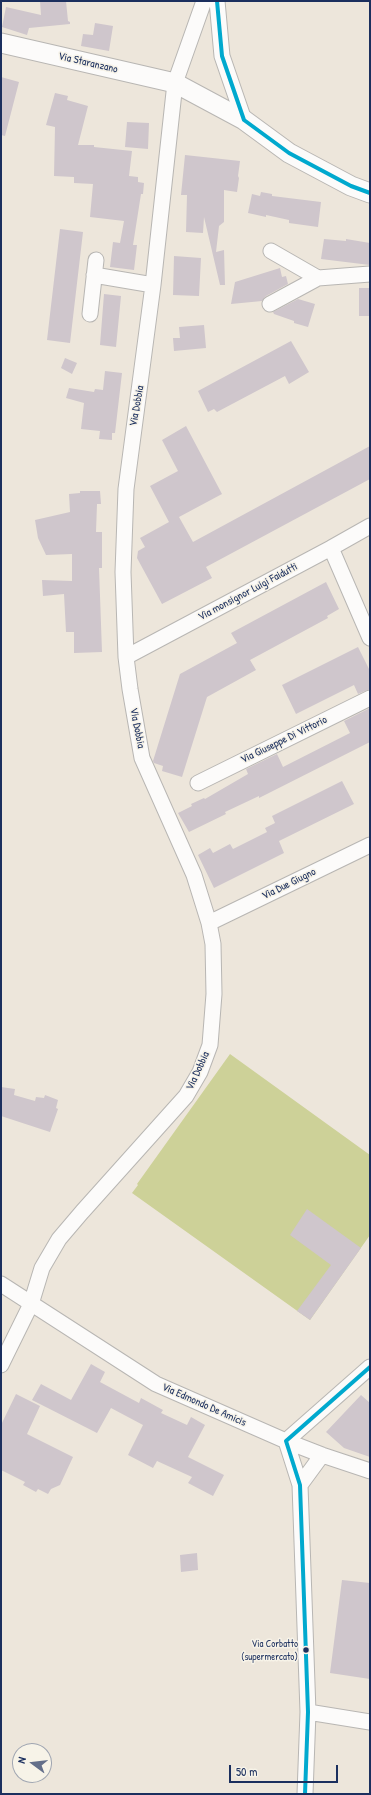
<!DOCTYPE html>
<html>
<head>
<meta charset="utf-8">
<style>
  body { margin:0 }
  #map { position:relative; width:371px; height:1795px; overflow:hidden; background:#ede6db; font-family:"Patrick Hand",sans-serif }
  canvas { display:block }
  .frame { position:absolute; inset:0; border:2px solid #1b2f5e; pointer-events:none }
  .north { position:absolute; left:12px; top:1743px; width:40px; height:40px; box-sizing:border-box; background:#f7f3e8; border:1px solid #9fa5b1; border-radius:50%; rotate:285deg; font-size:11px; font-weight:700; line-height:16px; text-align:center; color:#1b2f5e }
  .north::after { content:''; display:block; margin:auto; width:14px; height:18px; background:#646f8a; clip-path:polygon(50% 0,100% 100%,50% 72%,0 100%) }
  .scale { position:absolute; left:229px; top:1765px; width:109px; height:18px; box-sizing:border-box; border:2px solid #1b2f5e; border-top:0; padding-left:5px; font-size:12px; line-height:14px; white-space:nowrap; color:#1b2f5e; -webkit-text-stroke:3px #f7f3e8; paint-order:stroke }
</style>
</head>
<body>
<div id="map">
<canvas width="371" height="1795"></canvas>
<div class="frame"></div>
<div class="north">N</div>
<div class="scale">50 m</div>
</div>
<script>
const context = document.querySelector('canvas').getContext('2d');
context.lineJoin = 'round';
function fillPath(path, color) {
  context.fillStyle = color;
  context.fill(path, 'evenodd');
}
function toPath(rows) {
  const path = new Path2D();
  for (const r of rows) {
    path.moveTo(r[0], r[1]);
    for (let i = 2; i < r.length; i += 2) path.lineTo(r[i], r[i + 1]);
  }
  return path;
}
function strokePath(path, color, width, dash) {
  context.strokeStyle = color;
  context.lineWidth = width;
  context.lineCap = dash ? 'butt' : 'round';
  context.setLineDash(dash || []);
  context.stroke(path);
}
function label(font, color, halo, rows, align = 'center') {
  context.font = font + ' "Patrick Hand",sans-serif';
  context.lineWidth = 3;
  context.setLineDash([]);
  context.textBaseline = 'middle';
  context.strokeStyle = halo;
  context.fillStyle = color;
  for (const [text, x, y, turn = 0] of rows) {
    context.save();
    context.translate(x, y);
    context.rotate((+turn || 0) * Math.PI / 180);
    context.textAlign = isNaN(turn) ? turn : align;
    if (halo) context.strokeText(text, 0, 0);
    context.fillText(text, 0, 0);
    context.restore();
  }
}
fillPath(toPath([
  [230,1054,370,1155,370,1235,310,1320,132,1193,138,1185,137,1184]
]), '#cdd198');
fillPath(toPath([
  [40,1,66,1,68,21,70,22,70,24,29,28,27,35,2,27,6,7,41,15],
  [95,23,113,26,109,51,81,46,83,34,93,35],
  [1,77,19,82,5,136,1,135],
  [55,93,68,96,67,100,88,106,78,145,94,145,94,147,132,151,129,176,138,177,138,182,144,183,143,194,141,194,133,245,137,245,134,270,110,267,113,242,120,243,124,221,90,217,93,184,74,183,74,177,54,176,55,127,46,125],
  [127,122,149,123,148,149,125,147],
  [185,155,240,161,238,176,239,178,237,192,224,190,224,222,219,226,216,252,224,250,225,285,220,285,204,217,203,233,186,232,187,195,181,195],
  [261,192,272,194,272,196,321,202,318,227,289,223,289,220,266,215,266,217,248,213,252,194,260,196],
  [60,229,83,232,70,343,47,340],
  [324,239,346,241,346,239,370,243,370,265,321,259],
  [174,256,201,258,199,296,173,295],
  [280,268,282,277,286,276,288,284,266,296,262,301,231,304,235,282],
  [359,288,370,288,370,316,359,316],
  [104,294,121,296,116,347,100,345],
  [298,299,315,304,308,327,294,323,294,321,274,314,273,312],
  [204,325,206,348,174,351,173,338,180,338,179,327],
  [291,341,309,372,289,384,285,376,217,412,214,409,208,412,198,391],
  [65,358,77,363,72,374,61,368],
  [105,371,122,373,115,433,112,433,112,440,99,439,100,431,81,429,84,403,66,398,69,388,94,392,95,389,103,390],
  [186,426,222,494,179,517,193,542,370,446,370,479,206,567,212,578,162,604,137,558,138,551,145,547,140,538,169,522,150,486,178,471,162,440],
  [80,491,100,491,101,504,97,504,96,532,102,532,102,568,99,568,102,652,74,653,74,632,66,632,64,594,43,596,42,580,72,581,72,554,46,555,38,538,35,520,70,512,69,494,80,493],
  [326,582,339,609,327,616,328,618,250,660,256,670,207,697,182,777,162,771,163,766,154,763,153,761,180,674,237,643,231,633],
  [358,647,370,671,370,689,358,694,354,685,296,714,282,685],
  [370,708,370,742,259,798,259,796,225,812,226,814,189,832,178,813,192,806,191,804,204,798,205,799,248,774,246,769,277,754,283,767,350,733,344,721],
  [342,781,354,804,279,841,284,853,214,888,198,855,210,848,213,853,230,844,233,849,267,832,265,828,275,823,272,816],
  [1,1087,15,1089,14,1095,35,1101,36,1097,44,1098,45,1095,58,1100,56,1108,58,1109,50,1132,1,1116],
  [307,1209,361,1248,310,1320,297,1311,331,1265,290,1235],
  [91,1364,105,1372,100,1382,139,1403,141,1398,163,1410,161,1413,187,1425,191,1417,205,1425,188,1457,224,1475,213,1496,188,1483,192,1477,157,1461,153,1468,128,1455,143,1425,111,1408,97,1433,32,1400,41,1384,71,1400],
  [16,1394,40,1406,27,1434,73,1457,60,1485,51,1489,48,1494,38,1489,36,1492,23,1485,25,1482,1,1470,1,1425],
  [361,1395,370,1403,370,1457,344,1448,326,1432],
  [197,1553,198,1570,181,1572,180,1555],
  [342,1580,370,1583,370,1679,330,1673]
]), '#cfc6cc');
const minor = toPath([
  [217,1,222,56,244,120],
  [271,251,318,278],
  [94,275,153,285],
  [270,304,318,278,370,274],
  [90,314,96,260],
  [331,548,370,638],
  [126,657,331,548,370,526],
  [198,783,370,698],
  [209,923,370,845],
  [1,1284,156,1384,286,1441,322,1455,370,1471],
  [1,1365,31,1304,42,1268,59,1239,82,1212,186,1096,200,1072,210,1045,214,994,213,944,209,923,194,875,142,758,130,689,126,657,123,572,126,489,153,285,175,83,204,1],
  [286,1441,300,1485,308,1712,305,1794],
  [286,1441,370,1367],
  [300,1485,322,1455],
  [308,1712,370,1722]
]);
const tertiary = toPath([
  [1,43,175,83,244,120,289,153,351,186,370,193]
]);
strokePath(minor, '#b8b6b3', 17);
strokePath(tertiary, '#b8b6b3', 21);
strokePath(minor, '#fcfbfa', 15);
strokePath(tertiary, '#fcfbfa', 19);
strokePath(toPath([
  [217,1,222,56,244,120,289,153,351,186,370,193],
  [305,1794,308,1712,300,1485,286,1441,370,1367]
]), '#00a9ce', 4);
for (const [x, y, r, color] of [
  [306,1650,3.5,"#1b2f5e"]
]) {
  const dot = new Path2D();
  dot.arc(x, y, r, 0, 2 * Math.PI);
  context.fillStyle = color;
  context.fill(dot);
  strokePath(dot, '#f7f3e8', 1.5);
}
label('10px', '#1b2f5e', '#f7f3e8', [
  ["Via Corbatto",298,1644],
  ["(supermercato)",298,1657]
], 'right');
label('11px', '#1b2f5e', '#f7f3e8', [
  ["Via Staranzano",88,63,13],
  ["Via Dobbia",137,406,-80],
  ["Via monsignor Luigi Faidutti",248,592,-28],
  ["Via Dobbia",137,728,79],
  ["Via Giuseppe Di Vittorio",284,740,-26],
  ["Via Due Giugno",289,884,-26],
  ["Via Dobbia",198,1071,-65],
  ["Via Edmondo De Amicis",204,1405,24]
]);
</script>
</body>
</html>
